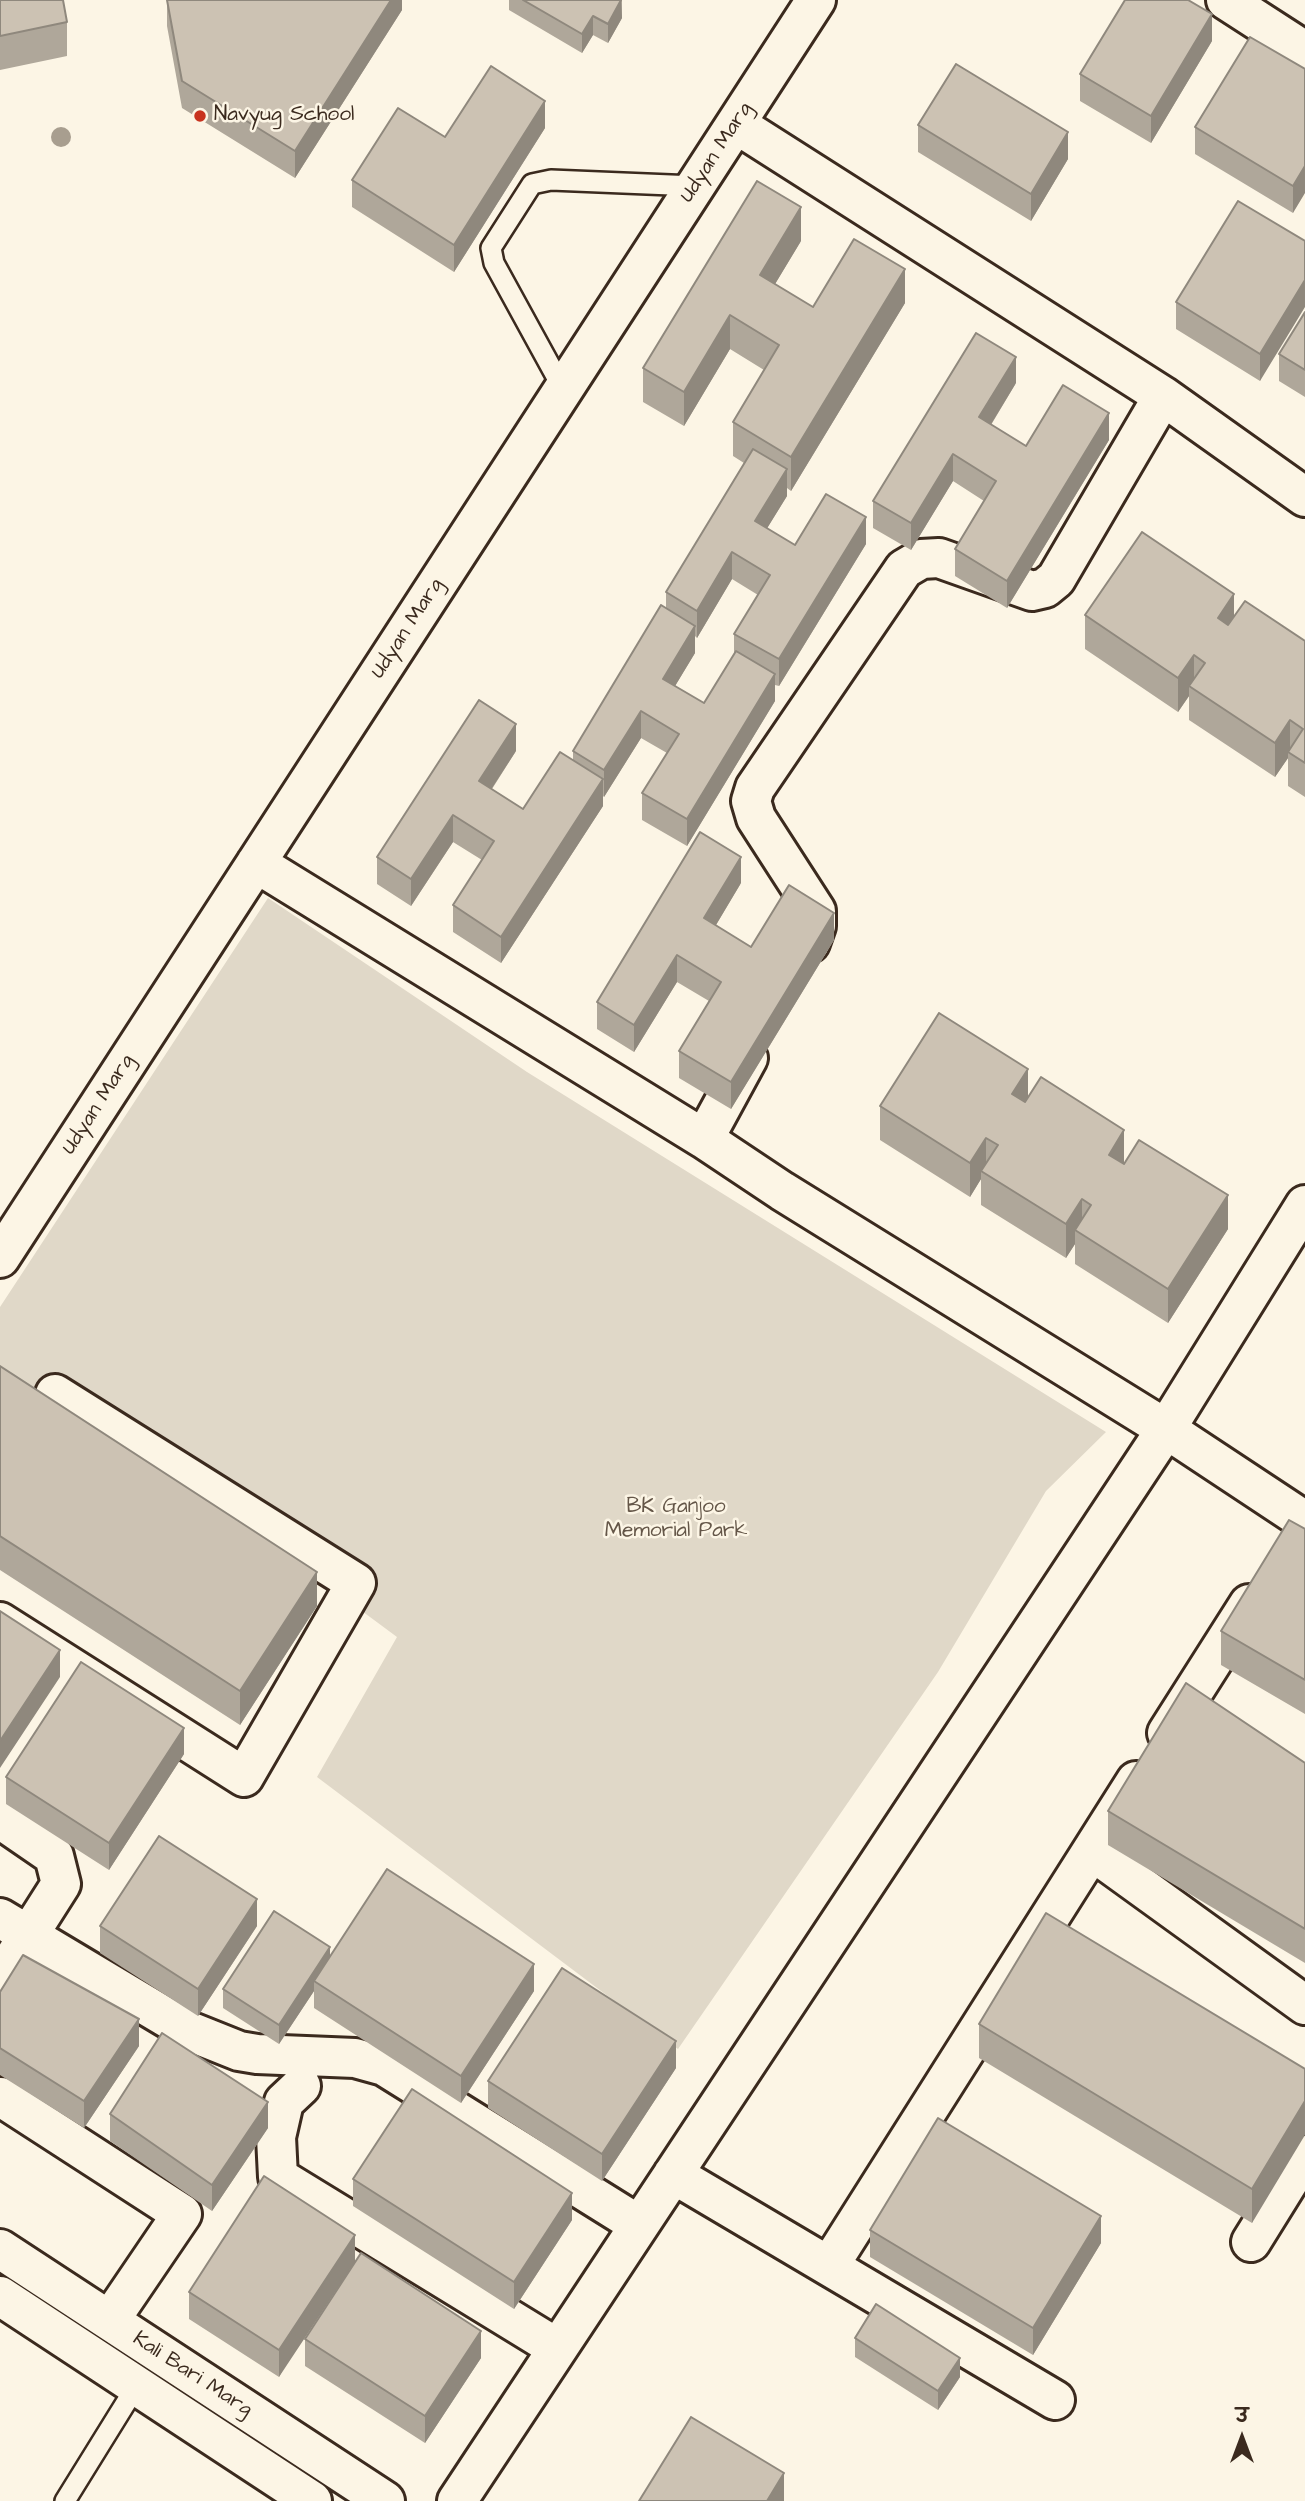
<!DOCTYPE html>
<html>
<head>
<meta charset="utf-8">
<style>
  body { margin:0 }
  #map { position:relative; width:1305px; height:2501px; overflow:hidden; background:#fcf5e5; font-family:"Architects Daughter","Playpen Sans Deva",sans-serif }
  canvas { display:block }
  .north { position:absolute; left:1207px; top:2403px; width:70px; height:70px; -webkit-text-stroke:5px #fcf5e5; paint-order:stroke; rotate:0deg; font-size:19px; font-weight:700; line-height:28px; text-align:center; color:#3b2a1e }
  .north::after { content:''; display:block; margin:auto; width:24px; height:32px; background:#3b2a1e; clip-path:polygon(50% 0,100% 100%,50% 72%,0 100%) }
</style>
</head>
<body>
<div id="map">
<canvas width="1305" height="2501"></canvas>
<div class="north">उ</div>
</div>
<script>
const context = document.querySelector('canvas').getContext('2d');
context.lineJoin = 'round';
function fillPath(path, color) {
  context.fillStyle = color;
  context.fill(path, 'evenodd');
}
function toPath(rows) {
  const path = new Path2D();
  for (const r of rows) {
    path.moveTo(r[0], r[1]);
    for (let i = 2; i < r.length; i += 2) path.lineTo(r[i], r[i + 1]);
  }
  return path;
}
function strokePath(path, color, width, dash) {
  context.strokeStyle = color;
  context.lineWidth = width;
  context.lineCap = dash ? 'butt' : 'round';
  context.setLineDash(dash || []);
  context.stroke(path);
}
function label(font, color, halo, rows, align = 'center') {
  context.font = font + ' "Architects Daughter",sans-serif';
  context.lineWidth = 5;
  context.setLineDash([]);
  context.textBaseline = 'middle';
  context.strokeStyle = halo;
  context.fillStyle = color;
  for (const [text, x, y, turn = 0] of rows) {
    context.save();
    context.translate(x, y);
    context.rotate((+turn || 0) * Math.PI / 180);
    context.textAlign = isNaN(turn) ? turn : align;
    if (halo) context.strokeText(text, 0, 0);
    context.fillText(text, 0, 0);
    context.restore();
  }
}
fillPath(toPath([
  [268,898,527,1072,1106,1432,1046,1491,938,1672,678,2049,317,1777,397,1637,247,1526,0,1378,0,1307]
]), '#e0d8c8');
const lane = toPath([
  [563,389,494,263,491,248,532,184,551,180,695,186],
  [65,2501,140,2380]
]);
const street = toPath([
  [1226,0,1305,51],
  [736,124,1163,396,1305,497],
  [256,863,704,1139,782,1191,1166,1429,1305,1521],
  [810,943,816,926,816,911,756,818,751,801,755,788,904,569,921,559,939,558,1032,591,1045,588,1056,579,1163,396],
  [704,1139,748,1058],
  [0,1258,816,0],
  [0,1622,244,1777,356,1583,55,1394],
  [1167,1733,1249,1604],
  [0,1790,75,1670],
  [0,1819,54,1856,61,1884,0,1980],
  [1092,1851,1305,2005],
  [0,1918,189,2031,239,2051,257,2054,355,2058,384,2066,639,2225],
  [301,2086,284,2102,276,2137,278,2177,557,2348],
  [1,2097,182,2214,110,2320],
  [673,2174,1055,2400],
  [1251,2242,1305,2155],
  [829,2266,1136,1781],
  [457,2501,1166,1429,1305,1205]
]);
const secondary = toPath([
  [0,2249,385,2501],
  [0,2296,312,2501]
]);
strokePath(lane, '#3b2a1e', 24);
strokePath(street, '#3b2a1e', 44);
strokePath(secondary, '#3b2a1e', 44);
strokePath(lane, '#fcf5e5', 19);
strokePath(street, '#fcf5e5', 38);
strokePath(secondary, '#fcf5e5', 38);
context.fillStyle = '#a89e8f';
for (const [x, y] of [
  [61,137]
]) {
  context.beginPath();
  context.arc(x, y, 10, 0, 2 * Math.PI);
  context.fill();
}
fillPath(toPath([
  [0,0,67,22,67,56,0,70],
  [167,0,402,0,402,10,295,178,182,108,167,26],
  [509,0,622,0,622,18,608,43,593,35,582,53,509,10],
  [1212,41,1151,143,1080,101,1080,74],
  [1305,69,1293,213,1195,154,1195,127],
  [918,125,1068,159,1031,221,918,152],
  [545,128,454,272,352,207,352,180,445,137],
  [801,241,775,284,813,307,905,303,791,491,787,488,787,496,767,528,795,545,866,544,779,686,775,685,775,701,687,846,642,820,642,793,667,753,641,738,604,797,603,796,603,806,501,963,453,932,453,905,482,860,453,842,411,906,377,884,377,857,516,751,492,789,523,809,573,760,573,751,666,608,666,592,744,463,733,456,733,422,764,370,730,349,684,426,643,402,643,368],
  [732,579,758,595,734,634,734,654,704,703,675,686,695,653,695,636,697,638],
  [1305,241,1260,381,1176,329,1176,302],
  [1305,312,1305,397,1279,381,1279,354],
  [1016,383,991,425,1026,446,1109,440,1007,608,955,576,955,549,984,501,953,481,911,550,873,528,873,501],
  [1085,615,1234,616,1305,641,1305,797,1288,786,1288,758,1275,777,1189,720,1189,696,1178,712,1085,649],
  [741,883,716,925,751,947,834,940,731,1109,679,1078,679,1051,709,1001,677,982,634,1052,597,1029,597,1002],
  [1028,1098,1124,1164,1228,1229,1168,1323,1075,1264,1075,1244,1066,1258,981,1205,981,1179,970,1197,880,1140,880,1106],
  [0,1366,317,1606,240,1725,0,1570],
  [1305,1529,1305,1714,1221,1665,1221,1631],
  [184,1754,109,1870,6,1804,6,1777],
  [1305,1763,1305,1963,1108,1845,1108,1811],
  [100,1926,257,1926,198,2016,100,1953],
  [330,1956,534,1991,461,2103,314,2008,314,1991,279,2044,223,2008,223,1989],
  [0,1992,139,2046,84,2128,0,2075],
  [979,2024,1305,2069,1252,2223,979,2058],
  [676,2068,602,2181,488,2108,488,2081],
  [110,2114,268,2128,212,2211,110,2141],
  [353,2179,572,2220,514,2309,353,2206],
  [870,2230,1101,2243,1033,2355,870,2257],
  [355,2235,279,2377,189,2319,189,2292],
  [855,2338,960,2377,938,2410,855,2357],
  [305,2339,481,2358,425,2443,305,2366]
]), '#afa79a');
fillPath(toPath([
  [391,0,402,0,402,10,295,178,295,151],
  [621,0,622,18,608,43,608,24],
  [1212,14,1212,41,1151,143,1151,116],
  [593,16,593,35,582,53,582,34],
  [545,101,545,128,454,272,454,245],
  [1068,132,1068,159,1031,221,1031,194],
  [1305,166,1305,193,1293,213,1293,186],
  [801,207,801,241,760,309,760,275],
  [905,269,905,303,791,491,791,457],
  [1305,280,1305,307,1260,381,1260,354],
  [730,315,730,349,684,426,684,392],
  [1016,357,1016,383,979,444,979,417],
  [1109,413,1109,440,1007,608,1007,581],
  [953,454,953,481,911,550,911,523],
  [787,469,787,496,755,548,755,521],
  [866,517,866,544,779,686,779,659],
  [732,552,732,579,697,638,697,611],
  [1234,594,1234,628,1218,652,1218,618],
  [695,626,695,653,663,706,663,679],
  [1194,655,1194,689,1189,686,1189,696,1178,712,1178,678],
  [775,674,775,701,687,846,687,819],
  [641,711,641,738,604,797,604,770],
  [1290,720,1290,753,1288,752,1288,758,1275,777,1275,743],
  [516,724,516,751,479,808,479,781],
  [603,779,603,806,501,963,501,937],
  [453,815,453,842,411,906,411,879],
  [741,857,741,883,704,945,704,918],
  [834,913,834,940,731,1109,731,1082],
  [677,955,677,982,634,1052,634,1025],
  [1028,1069,1028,1103,1012,1094],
  [1124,1130,1124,1164,1109,1155],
  [986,1138,986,1172,981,1171,981,1179,970,1197,970,1163],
  [1228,1195,1228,1229,1168,1323,1168,1289],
  [1082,1199,1082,1233,1075,1230,1075,1244,1066,1258,1066,1224],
  [317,1572,317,1606,240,1725,240,1691],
  [60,1650,60,1677,0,1768,0,1741],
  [184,1728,184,1754,109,1870,109,1843],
  [257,1899,257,1926,198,2016,198,1989],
  [330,1947,330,1966,314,1981,314,1991,279,2044,279,2025],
  [534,1964,534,1991,461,2103,461,2076],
  [139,2019,139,2046,84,2128,84,2101],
  [676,2041,676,2068,602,2181,602,2154],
  [1305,2101,1305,2135,1252,2223,1252,2189],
  [268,2102,268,2128,212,2211,212,2185],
  [572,2193,572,2220,514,2309,514,2282],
  [1101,2216,1101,2243,1033,2355,1033,2328],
  [355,2235,355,2262,279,2377,279,2350],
  [481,2331,481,2358,425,2443,425,2416],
  [960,2358,960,2377,938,2410,938,2391],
  [784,2473,784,2501,767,2501]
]), '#8f887d');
const building = toPath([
  [0,0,63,0,67,22,0,36,0,0],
  [167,0,391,0,295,151,182,81,167,0],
  [523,0,621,0,608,24,593,16,582,34,523,0],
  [1125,0,1188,0,1212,14,1151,116,1080,74,1125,0],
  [1250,37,1305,69,1305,166,1293,186,1195,127,1250,37],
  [956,64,1068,132,1031,194,918,125,956,64],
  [491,66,545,101,454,245,352,180,398,108,445,137,491,66],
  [757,181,801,207,760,275,813,307,854,239,905,269,791,457,733,422,779,345,730,315,684,392,643,368,757,181],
  [1238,201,1305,241,1305,280,1260,354,1176,302,1238,201],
  [1305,312,1305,370,1279,354,1305,312],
  [976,333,1016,357,979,417,1026,446,1063,385,1109,413,1007,581,955,549,996,481,953,454,911,523,873,501,976,333],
  [753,449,787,469,755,521,795,545,826,494,866,517,779,659,734,634,770,575,732,552,697,611,666,592,753,449],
  [1142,532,1234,594,1218,618,1228,625,1245,601,1305,641,1305,763,1288,752,1303,729,1290,720,1275,743,1189,686,1205,663,1194,655,1178,678,1085,615,1142,532],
  [661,605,695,626,663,679,704,703,736,651,775,674,687,819,642,793,679,734,641,711,604,770,573,751,661,605],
  [479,700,516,724,479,781,523,809,560,752,603,779,501,937,453,905,494,841,453,815,411,879,377,857,479,700],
  [700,832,741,857,704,918,751,947,789,885,834,913,731,1082,679,1051,721,982,677,955,634,1025,597,1002,700,832],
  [939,1013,1028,1069,1012,1094,1025,1102,1041,1077,1124,1130,1109,1155,1124,1164,1139,1140,1228,1195,1168,1289,1075,1230,1091,1205,1082,1199,1066,1224,981,1171,998,1145,986,1138,970,1163,880,1106,939,1013],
  [0,1366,317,1572,240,1691,0,1536,0,1366],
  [1289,1520,1305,1529,1305,1680,1221,1631,1289,1520],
  [0,1611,60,1650,0,1741,0,1611],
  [81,1662,184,1728,109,1843,6,1777,81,1662],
  [1186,1683,1305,1763,1305,1929,1108,1811,1186,1683],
  [159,1836,257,1899,198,1989,100,1926,159,1836],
  [387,1869,534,1964,461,2076,314,1981,387,1869],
  [274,1911,330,1947,279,2025,223,1989,274,1911],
  [1046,1913,1305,2069,1305,2101,1252,2189,979,2024,1046,1913],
  [23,1955,139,2019,84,2101,0,2048,0,1992,23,1955],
  [562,1968,676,2041,602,2154,488,2081,562,1968],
  [162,2033,268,2102,212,2185,110,2114,162,2033],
  [412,2089,572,2193,514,2282,353,2179,412,2089],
  [938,2118,1101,2216,1033,2328,870,2230,938,2118],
  [264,2176,355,2235,279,2350,189,2292,264,2176],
  [361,2253,481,2331,425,2416,305,2339,361,2253],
  [876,2304,960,2358,938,2391,855,2338,876,2304],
  [691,2417,784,2473,767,2501,639,2501,691,2417]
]);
fillPath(building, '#ccc2b3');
strokePath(building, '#8f887d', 2);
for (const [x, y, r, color] of [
  [200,116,7,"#c8321e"]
]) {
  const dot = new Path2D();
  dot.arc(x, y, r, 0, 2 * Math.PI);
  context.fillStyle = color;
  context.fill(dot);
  strokePath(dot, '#fcf5e5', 2.5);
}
label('21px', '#3b2a1e', '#fcf5e5', [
  ["Navyug School",214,116]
], 'left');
label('21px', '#3b2a1e', '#fcf5e5', [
  ["Udyan Marg",717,153,-57],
  ["Udyan Marg",408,629,-57],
  ["Udyan Marg",99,1105,-57],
  ["Kali Bari Marg",192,2375,33]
]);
label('21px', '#645648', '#fcf5e5', [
  ["BK Ganjoo",676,1508],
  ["Memorial Park",676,1532]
]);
</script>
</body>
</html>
